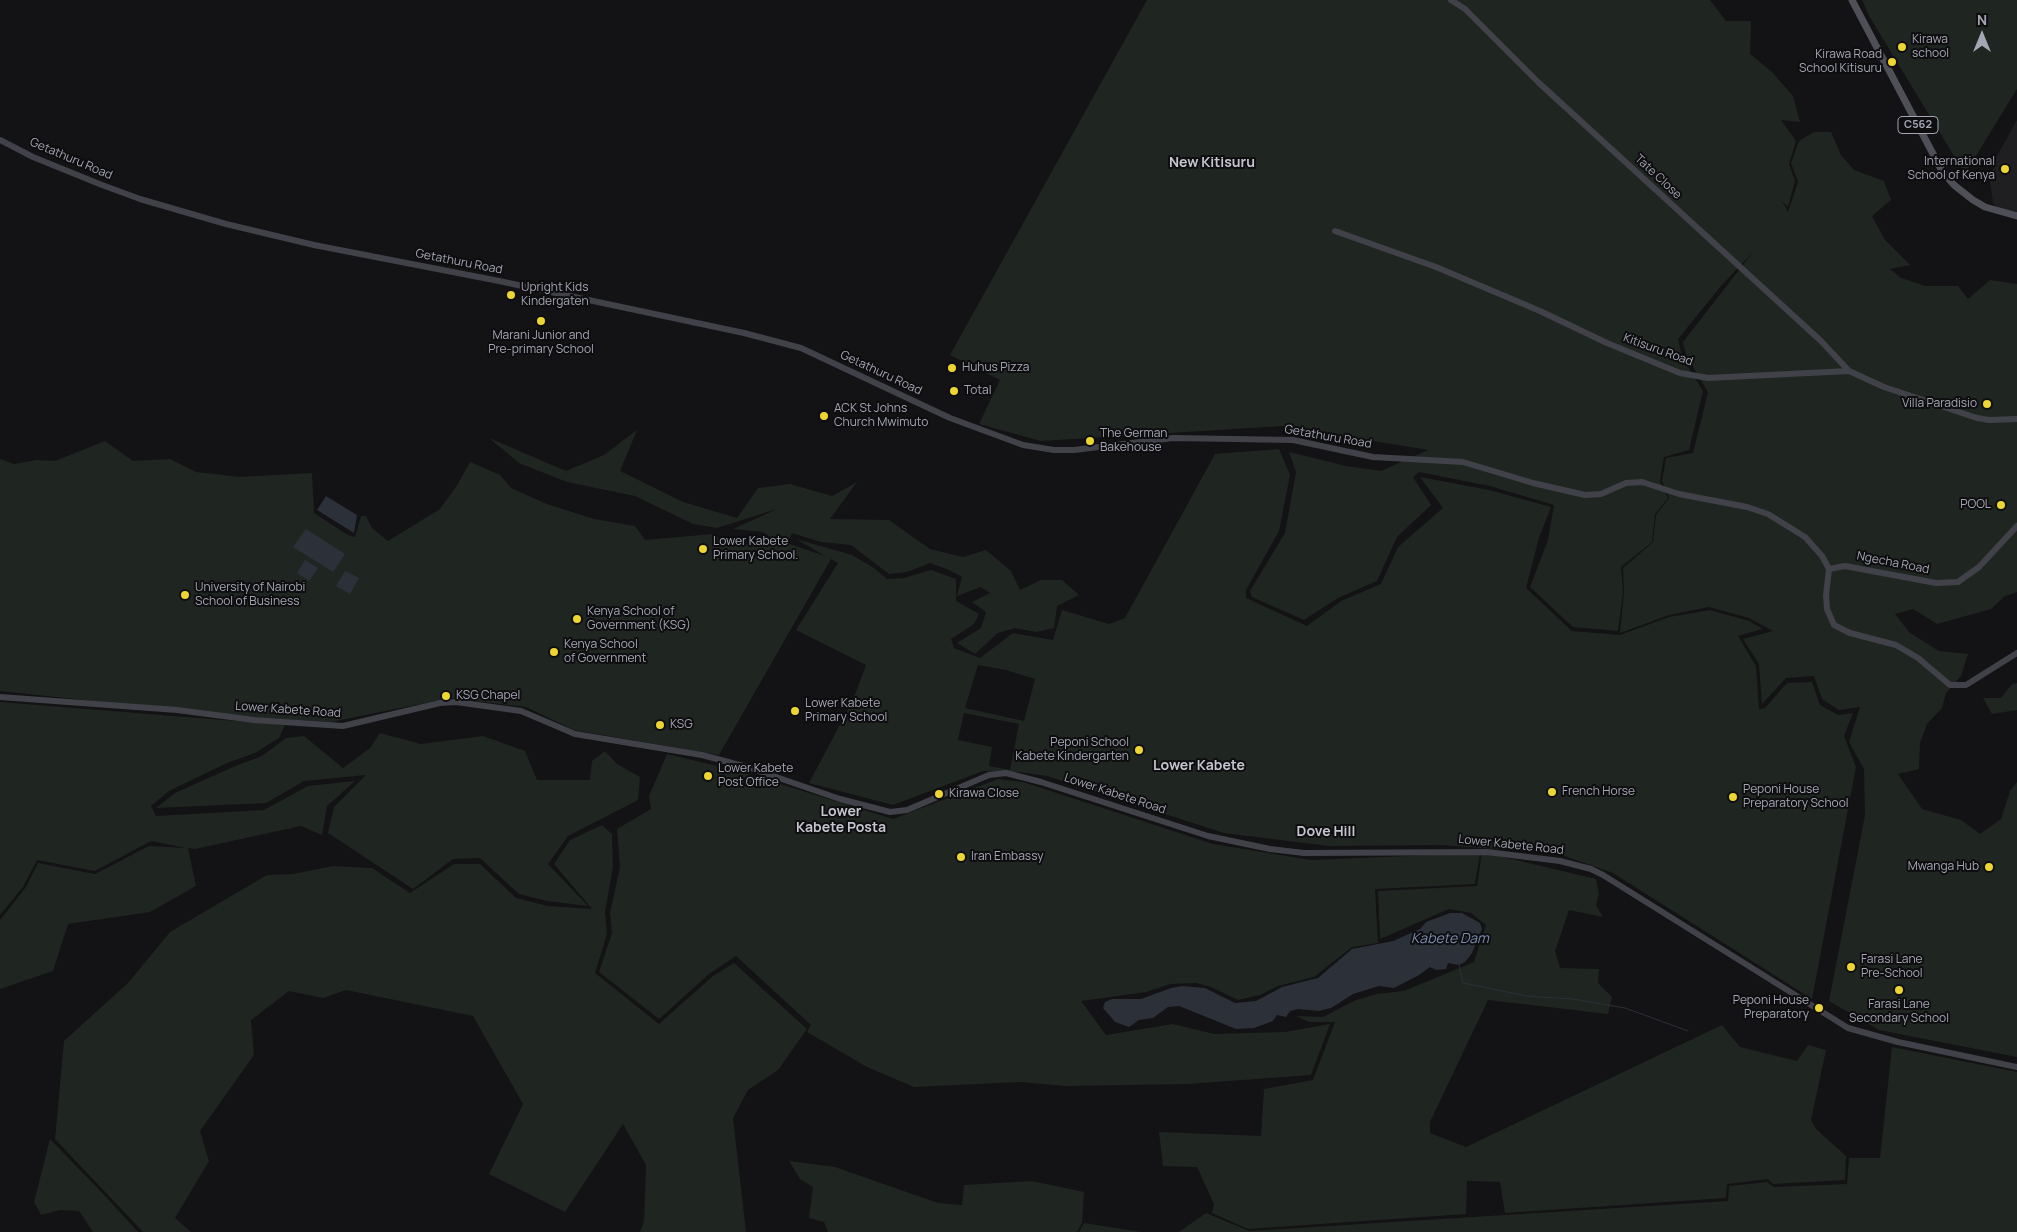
<!DOCTYPE html>
<html>
<head>
<meta charset="utf-8">
<style>
  body { margin:0 }
  #map { position:relative; width:2017px; height:1232px; overflow:hidden; background:#131214; font-family:Manrope,sans-serif }
  canvas { display:block }
  .north { position:absolute; left:1957px; top:10px; width:50px; height:50px; -webkit-text-stroke:4px #0e0d0f; paint-order:stroke; rotate:0deg; font-size:14px; font-weight:700; line-height:20px; text-align:center; color:#a4a6b4 }
  .north::after { content:''; display:block; margin:auto; width:18px; height:22px; background:#a4a6b4; clip-path:polygon(50% 0,100% 100%,50% 72%,0 100%) }
</style>
</head>
<body>
<div id="map">
<canvas width="2017" height="1232"></canvas>
<div class="north">N</div>
</div>
<script>
const context = document.querySelector('canvas').getContext('2d');
context.lineJoin = 'round';
function fillPath(path, color) {
  context.fillStyle = color;
  context.fill(path, 'evenodd');
}
function toPath(rows) {
  const path = new Path2D();
  for (const r of rows) {
    path.moveTo(r[0], r[1]);
    for (let i = 2; i < r.length; i += 2) path.lineTo(r[i], r[i + 1]);
  }
  return path;
}
function strokePath(path, color, width, dash) {
  context.strokeStyle = color;
  context.lineWidth = width;
  context.lineCap = dash ? 'butt' : 'round';
  context.setLineDash(dash || []);
  context.stroke(path);
}
function label(font, color, halo, rows, align = 'center') {
  context.font = font + ' Manrope,sans-serif';
  context.lineWidth = 4;
  context.setLineDash([]);
  context.textBaseline = 'middle';
  context.strokeStyle = halo;
  context.fillStyle = color;
  for (const [text, x, y, turn = 0] of rows) {
    context.save();
    context.translate(x, y);
    context.rotate((+turn || 0) * Math.PI / 180);
    context.textAlign = isNaN(turn) ? turn : align;
    if (halo) context.strokeText(text, 0, 0);
    context.fillText(text, 0, 0);
    context.restore();
  }
}
fillPath(toPath([
  [2017,120,2017,212,1998,208,1993,203,1990,182,1997,156]
]), '#1f1e21');
fillPath(toPath([
  [1147,0,1710,0,1726,21,1751,21,1750,54,1772,72,1793,96,1800,122,1781,120,1796,141,1789,164,1795,181,1788,207,1782,201,1788,212,1798,182,1791,163,1799,141,1814,132,1831,132,1841,155,1854,170,1884,181,1891,200,1872,216,1885,240,1910,265,1890,269,1901,278,1925,286,1958,286,1968,299,1990,280,2017,284,2017,592,2005,596,1991,609,1937,624,1913,609,1895,614,1910,633,1939,651,1968,654,1961,676,1946,693,1942,708,1927,724,1920,743,1919,769,1898,774,1922,809,1961,820,1980,834,2001,819,2010,791,2017,782,2017,1057,1879,1030,1829,1001,1865,815,1864,769,1849,742,1860,707,1839,710,1822,699,1814,676,1786,678,1762,704,1759,664,1743,639,1773,631,1749,618,1709,607,1669,615,1620,633,1624,592,1623,568,1653,542,1656,515,1669,498,1662,481,1666,458,1693,453,1708,392,1686,355,1683,342,1753,252,1721,286,1678,339,1682,357,1703,391,1689,450,1664,457,1660,481,1668,498,1655,514,1652,542,1621,567,1623,592,1618,631,1573,627,1530,587,1548,540,1554,505,1490,486,1419,472,1413,477,1431,505,1397,537,1377,581,1338,598,1304,620,1252,597,1250,591,1285,533,1296,472,1289,452,1346,466,1381,471,1428,450,1282,426,1041,441,979,424,1000,380,950,355],
  [1862,0,2017,0,2017,89,1965,174,1869,16],
  [637,430,620,471,683,502,737,518,758,488,790,484,832,496,857,482,830,519,889,520,930,549,963,557,986,550,1011,571,1020,590,1041,580,1062,580,1079,595,1057,606,1054,628,1036,632,1015,628,998,633,975,654,957,643,981,628,986,612,972,602,990,593,981,587,957,596,962,577,949,570,930,563,907,572,889,574,851,545,821,542,792,533,790,538,776,541,763,532,733,529,777,509,717,528,693,524,635,496,567,482,519,463,489,438,566,471,604,455],
  [105,441,133,461,170,459,196,472,241,477,312,473,314,513,348,535,355,537,361,516,366,516,372,528,388,541,440,509,456,487,470,462,500,475,511,488,547,504,594,519,635,526,645,540,713,534,730,546,784,542,825,556,796,539,852,555,874,568,887,579,904,578,931,570,956,579,956,601,979,614,974,624,951,639,954,648,980,658,1013,633,1053,640,1062,610,1109,624,1125,618,1215,454,1279,449,1290,475,1279,531,1246,590,1246,598,1307,626,1341,601,1381,584,1398,547,1443,508,1420,477,1489,490,1551,507,1539,538,1526,588,1572,631,1620,635,1669,617,1710,610,1749,621,1763,629,1738,636,1756,666,1759,709,1765,708,1787,683,1812,682,1820,705,1838,715,1853,713,1844,736,1856,767,1812,999,1613,873,1556,853,1440,845,1329,846,1224,833,1047,776,1019,772,983,771,893,805,809,783,853,700,866,665,796,630,838,563,831,559,719,755,574,730,526,707,450,698,331,722,234,716,0,691,0,459,14,464,37,460,55,461],
  [978,665,1006,670,1035,679,1024,721,965,708],
  [964,713,1019,724,1010,770,989,766,992,747,958,740],
  [2017,683,2017,710,1992,714,1983,698,2001,698,2012,684],
  [0,702,285,725,279,738,255,753,227,763,169,791,151,806,156,816,264,810,308,786,355,781,327,806,322,835,301,826,195,849,188,848,196,886,150,912,68,924,53,971,0,989,0,920,26,887,38,863,95,874,149,846,186,848,151,841,95,871,37,860,23,887,0,915],
  [380,733,421,744,483,736,525,751,537,780,590,780,592,761,605,751,617,764,640,777,638,800,568,836,548,864,588,906,547,901,519,894,480,858,453,859,413,889,328,833,334,807,366,775,304,781,266,803,156,808,175,793,233,767,262,756,286,738,304,736,343,768,370,748],
  [667,754,738,771,893,819,998,779,1023,782,1213,844,1311,860,1480,853,1475,884,1375,889,1378,943,1352,947,1314,977,1278,986,1260,995,1238,1000,1211,987,1196,983,1170,984,1146,992,1081,1001,1106,1035,1173,1024,1214,1034,1285,1032,1330,1024,1311,1075,1188,1084,1066,1086,1020,1082,914,1087,867,1067,807,1032,811,1025,736,956,709,974,659,1019,599,972,612,933,610,913,620,867,617,829,651,809,649,796],
  [602,825,612,834,613,867,605,912,607,934,595,973,659,1024,713,976,734,963,807,1029,778,1070,748,1090,733,1118,746,1232,640,1232,644,1221,646,1165,623,1124,565,1212,489,1174,523,1104,473,1016,346,990,323,998,289,991,251,1020,254,1055,200,1131,209,1161,175,1218,191,1232,143,1232,55,1139,64,1041,128,983,170,932,267,875,293,874,333,866,372,868,410,893,454,864,480,864,516,898,548,906,592,909,554,864,570,840],
  [1482,852,1596,879,1599,894,1596,905,1603,917,1569,910,1555,951,1560,968,1599,969,1598,983,1612,997,1608,1014,1488,1000,1430,1122,1430,1133,1466,1147,1722,1025,1740,1047,1797,1061,1808,1045,1826,1050,1811,1120,1816,1129,1846,1156,1845,1180,1773,1184,1768,1179,1727,1184,1726,1198,1505,1213,1500,1182,1467,1181,1466,1214,1248,1229,1212,1213,1214,1204,1197,1167,1163,1166,1159,1132,1261,1136,1264,1089,1313,1080,1335,1022,1309,1022,1296,1016,1323,1017,1356,1000,1377,994,1404,991,1474,962,1486,925,1471,913,1449,909,1380,939,1378,891,1477,886],
  [1892,1047,2017,1072,2017,1232,1179,1232,1206,1213,1249,1231,1728,1201,1729,1186,1767,1182,1774,1187,1847,1184,1849,1158,1880,1158],
  [50,1139,108,1199,138,1232,93,1232,79,1211,60,1210,41,1215,34,1202],
  [789,1161,835,1167,938,1203,962,1205,964,1185,1032,1181,1084,1192,1082,1223,1077,1232,828,1232,824,1222,809,1218,813,1187,800,1179],
  [1084,1223,1141,1232,1079,1232]
]), '#1f2621');
fillPath(toPath([
  [326,496,357,515,354,533,317,510],
  [306,529,345,554,333,572,293,547],
  [305,560,318,568,309,581,297,573],
  [345,571,359,578,350,594,336,586],
  [1450,913,1462,913,1480,923,1482,929,1472,953,1465,962,1459,965,1448,963,1446,969,1436,970,1430,967,1419,975,1394,988,1379,986,1353,994,1331,1008,1319,1011,1298,1009,1290,1011,1286,1017,1277,1015,1273,1021,1254,1028,1236,1029,1179,1006,1168,1007,1153,1018,1139,1020,1129,1027,1115,1022,1103,1008,1105,1002,1112,999,1141,999,1171,988,1182,986,1205,988,1235,1003,1256,1001,1282,987,1318,978,1352,949,1393,941,1420,929,1426,922]
]), '#2b3039');
strokePath(toPath([
  [1459,965,1463,983,1527,996,1573,999,1625,1008,1688,1031]
]), '#2b3039', 1);
strokePath(toPath([
  [1451,0,1465,9,1538,82,1821,341,1849,371],
  [0,140,33,157,102,185,140,199,226,224,314,245,499,281,744,333,801,348,950,418,1023,445,1054,450,1074,450,1173,438,1293,440,1373,457,1463,462,1533,483,1585,495,1601,494,1626,483,1642,482,1679,494,1747,507,1768,514,1805,537,1822,556,1829,569],
  [1335,231,1436,267,1540,311,1607,343,1680,373,1708,378,1849,371,1884,387,1977,418,1989,420,2017,419],
  [1829,569,1826,595,1827,609,1834,625,1850,633,1896,645,1918,658,1950,685,1966,685,2017,653],
  [1829,569,1845,566,1936,583,1958,582,1979,567,2017,526],
  [0,697,177,710,254,720,343,726,440,703,456,702,521,711,575,734,702,755,747,767,840,799,890,812,907,810,989,775,1006,773,1041,782,1208,836,1270,849,1304,853,1487,852,1560,861,1591,869,1603,875,1848,1028,1898,1042,2017,1067]
]), '#414249', 6);
strokePath(toPath([
  [1852,0,1942,171,1954,185,1973,200,1985,207,2017,216]
]), '#4f4f58', 7);
for (const [x, y, r, color] of [
  [1902,47,5,"#edd631"],
  [1892,62,5,"#edd631"],
  [2005,169,5,"#edd631"],
  [511,295,5,"#edd631"],
  [541,321,5,"#edd631"],
  [952,368,5,"#edd631"],
  [954,391,5,"#edd631"],
  [1987,404,5,"#edd631"],
  [824,416,5,"#edd631"],
  [1090,441,5,"#edd631"],
  [2001,505,5,"#edd631"],
  [703,549,5,"#edd631"],
  [185,595,5,"#edd631"],
  [577,619,5,"#edd631"],
  [554,652,5,"#edd631"],
  [446,696,5,"#edd631"],
  [795,711,5,"#edd631"],
  [660,725,5,"#edd631"],
  [1139,750,5,"#edd631"],
  [708,776,5,"#edd631"],
  [1552,792,5,"#edd631"],
  [939,794,5,"#edd631"],
  [1733,797,5,"#edd631"],
  [961,857,5,"#edd631"],
  [1989,867,5,"#edd631"],
  [1851,967,5,"#edd631"],
  [1899,990,5,"#edd631"],
  [1819,1008,5,"#edd631"]
]) {
  const dot = new Path2D();
  dot.arc(x, y, r, 0, 2 * Math.PI);
  context.fillStyle = color;
  context.fill(dot);
  strokePath(dot, '#0e0d0f', 2);
}
for (const [x, y, w] of [
  [1918,125,40]
]) {
  const box = new Path2D();
  box.roundRect(x - w / 2, y - 8.5, w, 17, 4);
  context.fillStyle = '#0e0d0f';
  context.fill(box);
  strokePath(box, '#a4a6b4', 1);
}
label('bold 11px', '#a4a6b4', null, [
  ["C562",1918,125]
]);
label('12px', '#a4a6b4', '#0e0d0f', [
  ["Kirawa",1912,40],
  ["school",1912,54],
  ["Kirawa Road",1882,55,"right"],
  ["School Kitisuru",1882,69,"right"],
  ["International",1995,162,"right"],
  ["School of Kenya",1995,176,"right"],
  ["Upright Kids",521,288],
  ["Kindergaten",521,302],
  ["Marani Junior and",541,336,"center"],
  ["Pre-primary School",541,350,"center"],
  ["Huhus Pizza",962,368],
  ["Total",964,391],
  ["Villa Paradisio",1977,404,"right"],
  ["ACK St Johns",834,409],
  ["Church Mwimuto",834,423],
  ["The German",1100,434],
  ["Bakehouse",1100,448],
  ["POOL",1991,505,"right"],
  ["Lower Kabete",713,542],
  ["Primary School.",713,556],
  ["University of Nairobi",195,588],
  ["School of Business",195,602],
  ["Kenya School of",587,612],
  ["Government (KSG)",587,626],
  ["Kenya School",564,645],
  ["of Government",564,659],
  ["KSG Chapel",456,696],
  ["Lower Kabete",805,704],
  ["Primary School",805,718],
  ["KSG",670,725],
  ["Peponi School",1129,743,"right"],
  ["Kabete Kindergarten",1129,757,"right"],
  ["Lower Kabete",718,769],
  ["Post Office",718,783],
  ["Peponi House",1743,790],
  ["Preparatory School",1743,804],
  ["French Horse",1562,792],
  ["Kirawa Close",949,794],
  ["Iran Embassy",971,857],
  ["Mwanga Hub",1979,867,"right"],
  ["Farasi Lane",1861,960],
  ["Pre-School",1861,974],
  ["Peponi House",1809,1001,"right"],
  ["Preparatory",1809,1015,"right"],
  ["Farasi Lane",1899,1005,"center"],
  ["Secondary School",1899,1019,"center"]
], 'left');
label('12px', '#a4a6b4', '#0e0d0f', [
  ["Getathuru Road",71,159,23],
  ["Tate Close",1658,177,43],
  ["Getathuru Road",459,262,11],
  ["Kitisuru Road",1658,350,20],
  ["Getathuru Road",881,373,25],
  ["Getathuru Road",1328,437,10],
  ["Ngecha Road",1893,563,11],
  ["Lower Kabete Road",288,710,4],
  ["Lower Kabete Road",1115,794,18],
  ["Lower Kabete Road",1511,845,6]
]);
label('bold 14px', '#c5c5d0', '#0e0d0f', [
  ["New Kitisuru",1212,163],
  ["Lower Kabete",1199,766],
  ["Lower",841,812],
  ["Kabete Posta",841,828],
  ["Dove Hill",1326,832]
]);
label('italic 14px', '#7b8caf', '#0e0d0f', [
  ["Kabete Dam",1450,939]
]);
</script>
</body>
</html>
